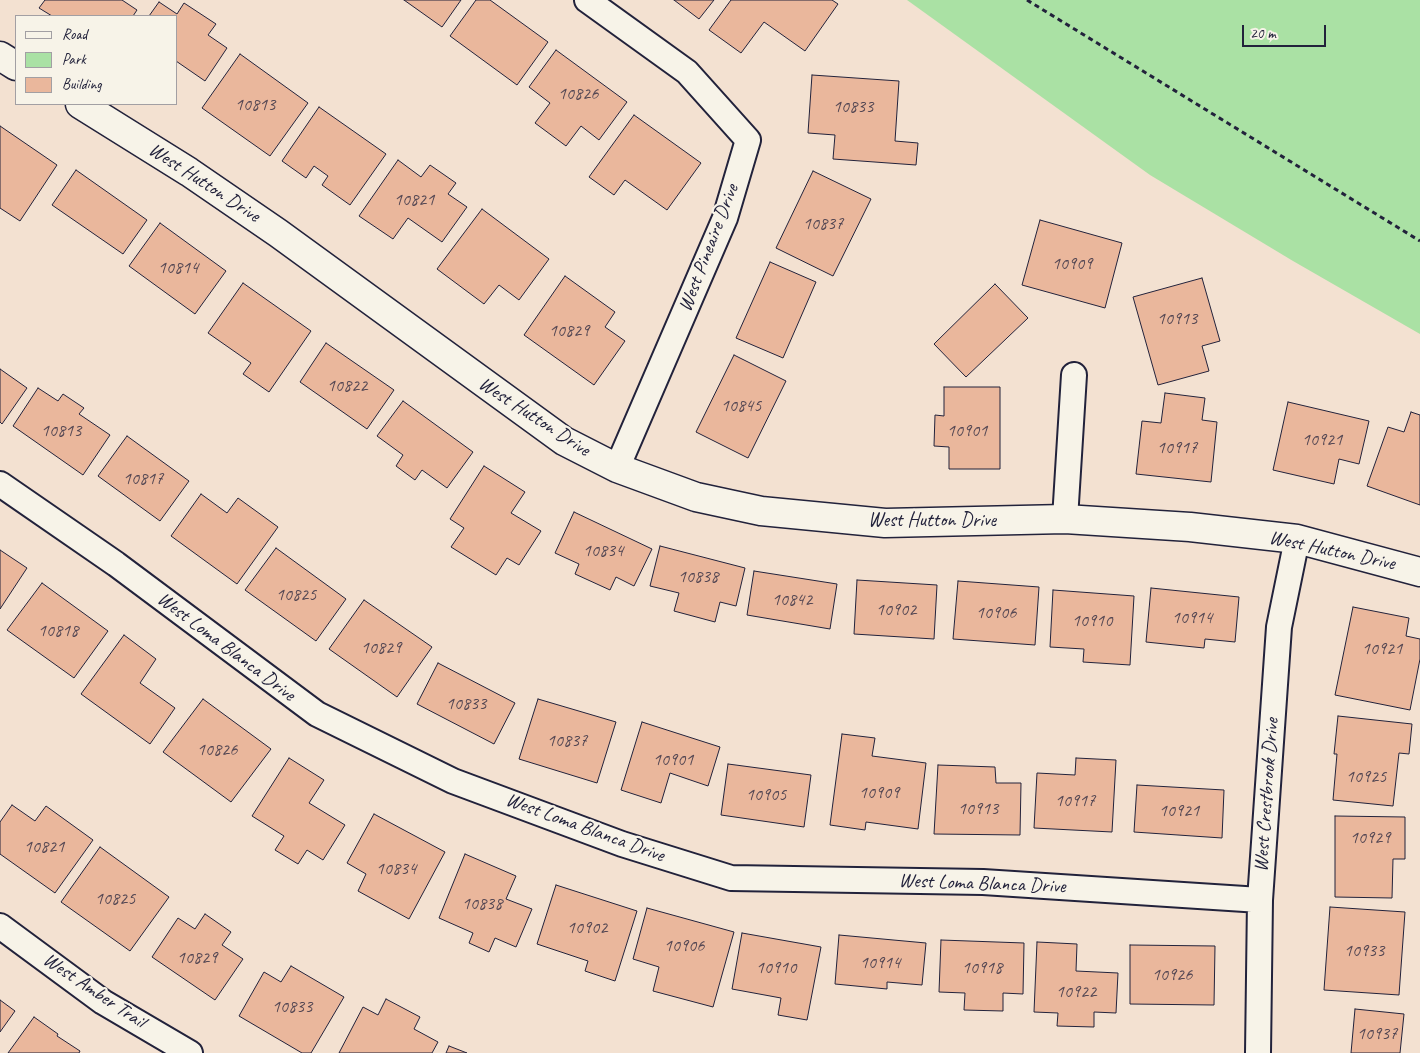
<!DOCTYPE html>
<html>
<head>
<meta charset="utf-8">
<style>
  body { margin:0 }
  #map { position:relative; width:1420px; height:1053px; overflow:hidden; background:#f3e1d1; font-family:Caveat,sans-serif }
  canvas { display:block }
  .legend { position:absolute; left:15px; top:15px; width:162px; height:90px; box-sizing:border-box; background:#f7f3e8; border:1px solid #a29fa3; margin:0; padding:6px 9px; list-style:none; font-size:15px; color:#22223b }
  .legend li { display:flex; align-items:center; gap:10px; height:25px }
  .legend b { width:25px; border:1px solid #a29fa3 }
  .scale { position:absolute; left:1242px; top:25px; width:84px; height:22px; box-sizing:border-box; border:2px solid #22223b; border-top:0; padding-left:6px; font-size:15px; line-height:18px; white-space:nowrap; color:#22223b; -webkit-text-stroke:4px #f7f3e8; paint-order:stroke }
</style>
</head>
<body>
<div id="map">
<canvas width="1420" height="1053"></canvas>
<ul class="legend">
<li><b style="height:6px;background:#f7f3e8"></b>Road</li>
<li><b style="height:14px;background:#aae1a4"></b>Park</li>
<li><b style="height:14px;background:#eab79c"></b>Building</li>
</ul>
<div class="scale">20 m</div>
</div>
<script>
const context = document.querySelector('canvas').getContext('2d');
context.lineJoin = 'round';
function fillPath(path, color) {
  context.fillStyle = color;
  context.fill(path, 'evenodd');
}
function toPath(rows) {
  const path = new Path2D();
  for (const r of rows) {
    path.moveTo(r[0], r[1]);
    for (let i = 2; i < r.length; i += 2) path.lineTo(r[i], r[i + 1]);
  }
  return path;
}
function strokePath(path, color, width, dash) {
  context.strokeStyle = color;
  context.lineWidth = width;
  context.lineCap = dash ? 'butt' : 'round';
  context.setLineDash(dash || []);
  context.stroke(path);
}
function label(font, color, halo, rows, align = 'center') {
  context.font = font + ' Caveat,sans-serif';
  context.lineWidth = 4.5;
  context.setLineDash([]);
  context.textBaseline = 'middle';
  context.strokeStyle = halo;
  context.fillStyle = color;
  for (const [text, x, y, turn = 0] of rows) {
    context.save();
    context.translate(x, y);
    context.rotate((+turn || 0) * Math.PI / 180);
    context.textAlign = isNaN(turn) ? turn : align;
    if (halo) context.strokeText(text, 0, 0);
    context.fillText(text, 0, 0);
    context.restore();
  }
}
fillPath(toPath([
  [907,0,1420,0,1420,334,1293,261,1150,175]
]), '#aae1a4');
const building = toPath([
  [45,0,122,0,137,10,133,16,52,16,39,8,45,0],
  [404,0,461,0,442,27,404,0],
  [476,0,490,0,548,42,517,85,450,36,476,0],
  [674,0,714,0,699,19,674,0],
  [731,0,832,0,838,4,805,51,764,22,741,53,709,30,731,0],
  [159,2,177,14,184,3,216,24,208,35,227,48,205,81,176,61,176,16,149,16,159,2],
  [556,50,627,102,599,140,581,126,566,146,535,123,550,103,529,87,556,50],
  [240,54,308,103,270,156,202,108,240,54],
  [812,75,899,81,895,141,918,143,916,165,833,159,835,135,808,133,812,75],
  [319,107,386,154,350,205,322,185,328,176,314,166,306,178,282,161,319,107],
  [634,115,701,163,667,210,625,180,614,195,589,177,634,115],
  [0,126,57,165,20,221,0,208,0,126],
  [398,160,421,177,430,165,456,183,448,194,467,207,442,242,408,218,393,239,359,216,398,160],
  [76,170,147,220,123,254,52,205,76,170],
  [813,171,871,199,833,276,776,248,813,171],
  [482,209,549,259,519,300,499,285,484,304,437,269,482,209],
  [1040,220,1122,243,1105,308,1022,285,1040,220],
  [160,223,226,271,195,314,129,266,160,223],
  [770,262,816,282,783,358,736,338,770,262],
  [565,276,615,312,605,327,625,341,594,385,524,335,565,276],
  [1202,278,1220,341,1202,346,1209,371,1158,385,1133,297,1202,278],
  [243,283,311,331,269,392,243,374,251,363,208,333,243,283],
  [995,284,1028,318,966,377,934,344,995,284],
  [326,343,394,390,367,429,300,382,326,343],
  [734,355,786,381,748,458,696,432,734,355],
  [0,369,27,388,2,424,0,422,0,369],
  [944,387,1000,387,1000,469,949,469,949,447,934,446,935,415,944,416,944,387],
  [38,388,58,401,63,394,84,408,79,414,110,435,83,475,13,426,38,388],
  [1165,393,1205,398,1202,420,1217,422,1211,482,1136,474,1142,421,1161,423,1165,393],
  [403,401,473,452,447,488,422,470,415,480,396,466,403,455,377,436,403,401],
  [1288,402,1369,421,1359,464,1339,459,1334,484,1273,470,1288,402],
  [1411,412,1420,415,1420,505,1367,486,1388,427,1404,432,1411,412],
  [127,436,189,481,160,521,98,476,127,436],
  [484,466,525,492,511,513,541,531,519,565,507,558,496,575,451,547,464,528,450,519,484,466],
  [201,494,227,513,238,498,278,527,237,584,171,536,201,494],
  [574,512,652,549,634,586,616,577,610,590,575,574,579,564,555,553,574,512],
  [660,546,745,568,736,606,720,602,715,622,674,611,679,593,650,586,660,546],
  [276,548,346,599,316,641,245,590,276,548],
  [0,550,27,568,0,609,0,550],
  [754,571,837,584,830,629,747,615,754,571],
  [857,580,937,585,934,639,854,634,857,580],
  [958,581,1039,587,1035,645,953,639,958,581],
  [42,583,108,631,74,678,7,630,42,583],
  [1151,588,1239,597,1235,642,1205,639,1204,648,1146,642,1151,588],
  [1053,590,1134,596,1130,665,1083,662,1084,649,1050,647,1053,590],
  [364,600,432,647,397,697,329,649,364,600],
  [1353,607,1409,618,1406,636,1420,639,1420,659,1410,710,1335,695,1353,607],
  [124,635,156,659,140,683,175,708,150,744,81,694,124,635],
  [438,663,515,703,494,744,417,704,438,663],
  [203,699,271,749,231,802,163,752,203,699],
  [538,699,616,722,597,783,519,759,538,699],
  [1338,716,1412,724,1409,754,1399,753,1393,806,1333,800,1337,754,1334,754,1338,716],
  [642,722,720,747,708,786,670,773,661,803,621,790,642,722],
  [842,734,875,738,872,756,926,763,918,829,866,822,865,830,830,825,842,734],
  [289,758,324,780,309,803,345,825,323,860,307,850,298,864,275,850,284,836,252,816,289,758],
  [1076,758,1116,760,1112,832,1034,828,1037,773,1075,775,1076,758],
  [728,764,811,775,804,827,721,815,728,764],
  [938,765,995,767,996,783,1021,783,1020,835,934,834,938,765],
  [1137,785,1224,790,1222,838,1134,832,1137,785],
  [12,805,35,821,46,806,93,840,55,893,0,854,0,822,12,805],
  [374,814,445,852,409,919,358,891,366,874,347,863,374,814],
  [1335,816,1405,817,1405,859,1393,859,1392,898,1335,897,1335,816],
  [100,847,169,897,130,951,61,902,100,847],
  [465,854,516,876,506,899,532,909,516,947,495,938,489,952,469,943,473,933,439,918,465,854],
  [556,885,637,911,615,981,585,971,588,961,537,944,556,885],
  [1330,907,1405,912,1399,995,1324,990,1330,907],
  [647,908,734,932,713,1007,653,991,659,967,633,959,647,908],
  [205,914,231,932,222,945,243,959,215,1000,152,957,178,918,195,929,205,914],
  [742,933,821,947,807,1020,778,1015,781,998,732,989,742,933],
  [839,935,926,943,922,985,887,982,887,989,835,984,839,935],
  [941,940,1024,943,1023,994,1003,993,1003,1011,964,1010,965,993,939,992,941,940],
  [1037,942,1077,944,1076,971,1118,973,1116,1013,1094,1012,1094,1027,1057,1026,1058,1013,1034,1012,1037,942],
  [1130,945,1215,946,1214,1005,1130,1004,1130,945],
  [291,966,344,997,311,1053,302,1053,239,1016,264,972,281,982,291,966],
  [386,999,420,1017,414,1029,438,1042,432,1053,339,1053,363,1007,378,1015,386,999],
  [0,1000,15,1011,0,1032,0,1000],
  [1355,1009,1404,1014,1400,1053,1351,1053,1355,1009],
  [34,1017,58,1034,57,1036,80,1051,79,1053,8,1053,34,1017],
  [449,1046,467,1053,446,1053,449,1046]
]);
fillPath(building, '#eab79c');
strokePath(building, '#22223b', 1);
const minor = toPath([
  [587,0,687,72,748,140,725,218,617,468],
  [0,484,116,564,317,714,453,781,622,844,731,878,983,882,1260,900],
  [1065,519,1074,375],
  [0,926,103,1002,190,1053],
  [1258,1053,1260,900,1279,627,1297,539]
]);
const tertiary = toPath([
  [0,56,16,66],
  [80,104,189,172,278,233,564,441,617,468,696,497,761,511,885,523,1065,519,1190,527,1297,539,1420,572]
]);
strokePath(minor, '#22223b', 28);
strokePath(tertiary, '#22223b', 31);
strokePath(toPath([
  [1027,0,1420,241]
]), '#22223b', 3, [5, 4]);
strokePath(minor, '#f7f3e8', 24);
strokePath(tertiary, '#f7f3e8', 28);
label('18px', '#544753', null, [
  ["10826",578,94],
  ["10813",255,105],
  ["10833",853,107],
  ["10821",414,200],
  ["10837",823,224],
  ["10909",1072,264],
  ["10814",178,268],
  ["10913",1177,319],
  ["10829",569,331],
  ["10822",347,386],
  ["10845",741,406],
  ["10813",61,431],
  ["10901",967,431],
  ["10921",1322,440],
  ["10917",1177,448],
  ["10817",143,479],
  ["10834",603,551],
  ["10838",698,577],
  ["10825",296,595],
  ["10842",792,600],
  ["10902",896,610],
  ["10906",996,613],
  ["10914",1192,618],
  ["10910",1092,621],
  ["10818",58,631],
  ["10829",381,648],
  ["10921",1382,649],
  ["10833",466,704],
  ["10837",567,741],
  ["10826",217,750],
  ["10901",673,760],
  ["10925",1366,777],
  ["10909",879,793],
  ["10905",766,795],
  ["10917",1075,801],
  ["10913",978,809],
  ["10921",1179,811],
  ["10929",1370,838],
  ["10821",44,847],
  ["10834",396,869],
  ["10825",115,899],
  ["10838",482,904],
  ["10902",587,928],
  ["10906",684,946],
  ["10933",1364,951],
  ["10829",197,958],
  ["10914",880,963],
  ["10910",776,968],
  ["10918",982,968],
  ["10926",1172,975],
  ["10922",1076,992],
  ["10833",292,1007],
  ["10937",1377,1034]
]);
label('20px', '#22223b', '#f7f3e8', [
  ["West Hutton Drive",204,183,33],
  ["West Pineaire Drive",709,248,-69],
  ["West Hutton Drive",534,417,33],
  ["West Hutton Drive",932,521],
  ["West Hutton Drive",1332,551,12],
  ["West Loma Blanca Drive",226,647,37],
  ["West Crestbrook Drive",1267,795,-86],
  ["West Loma Blanca Drive",585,828,20],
  ["West Loma Blanca Drive",982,884,2],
  ["West Amber Trail",94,991,34]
]);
</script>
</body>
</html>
